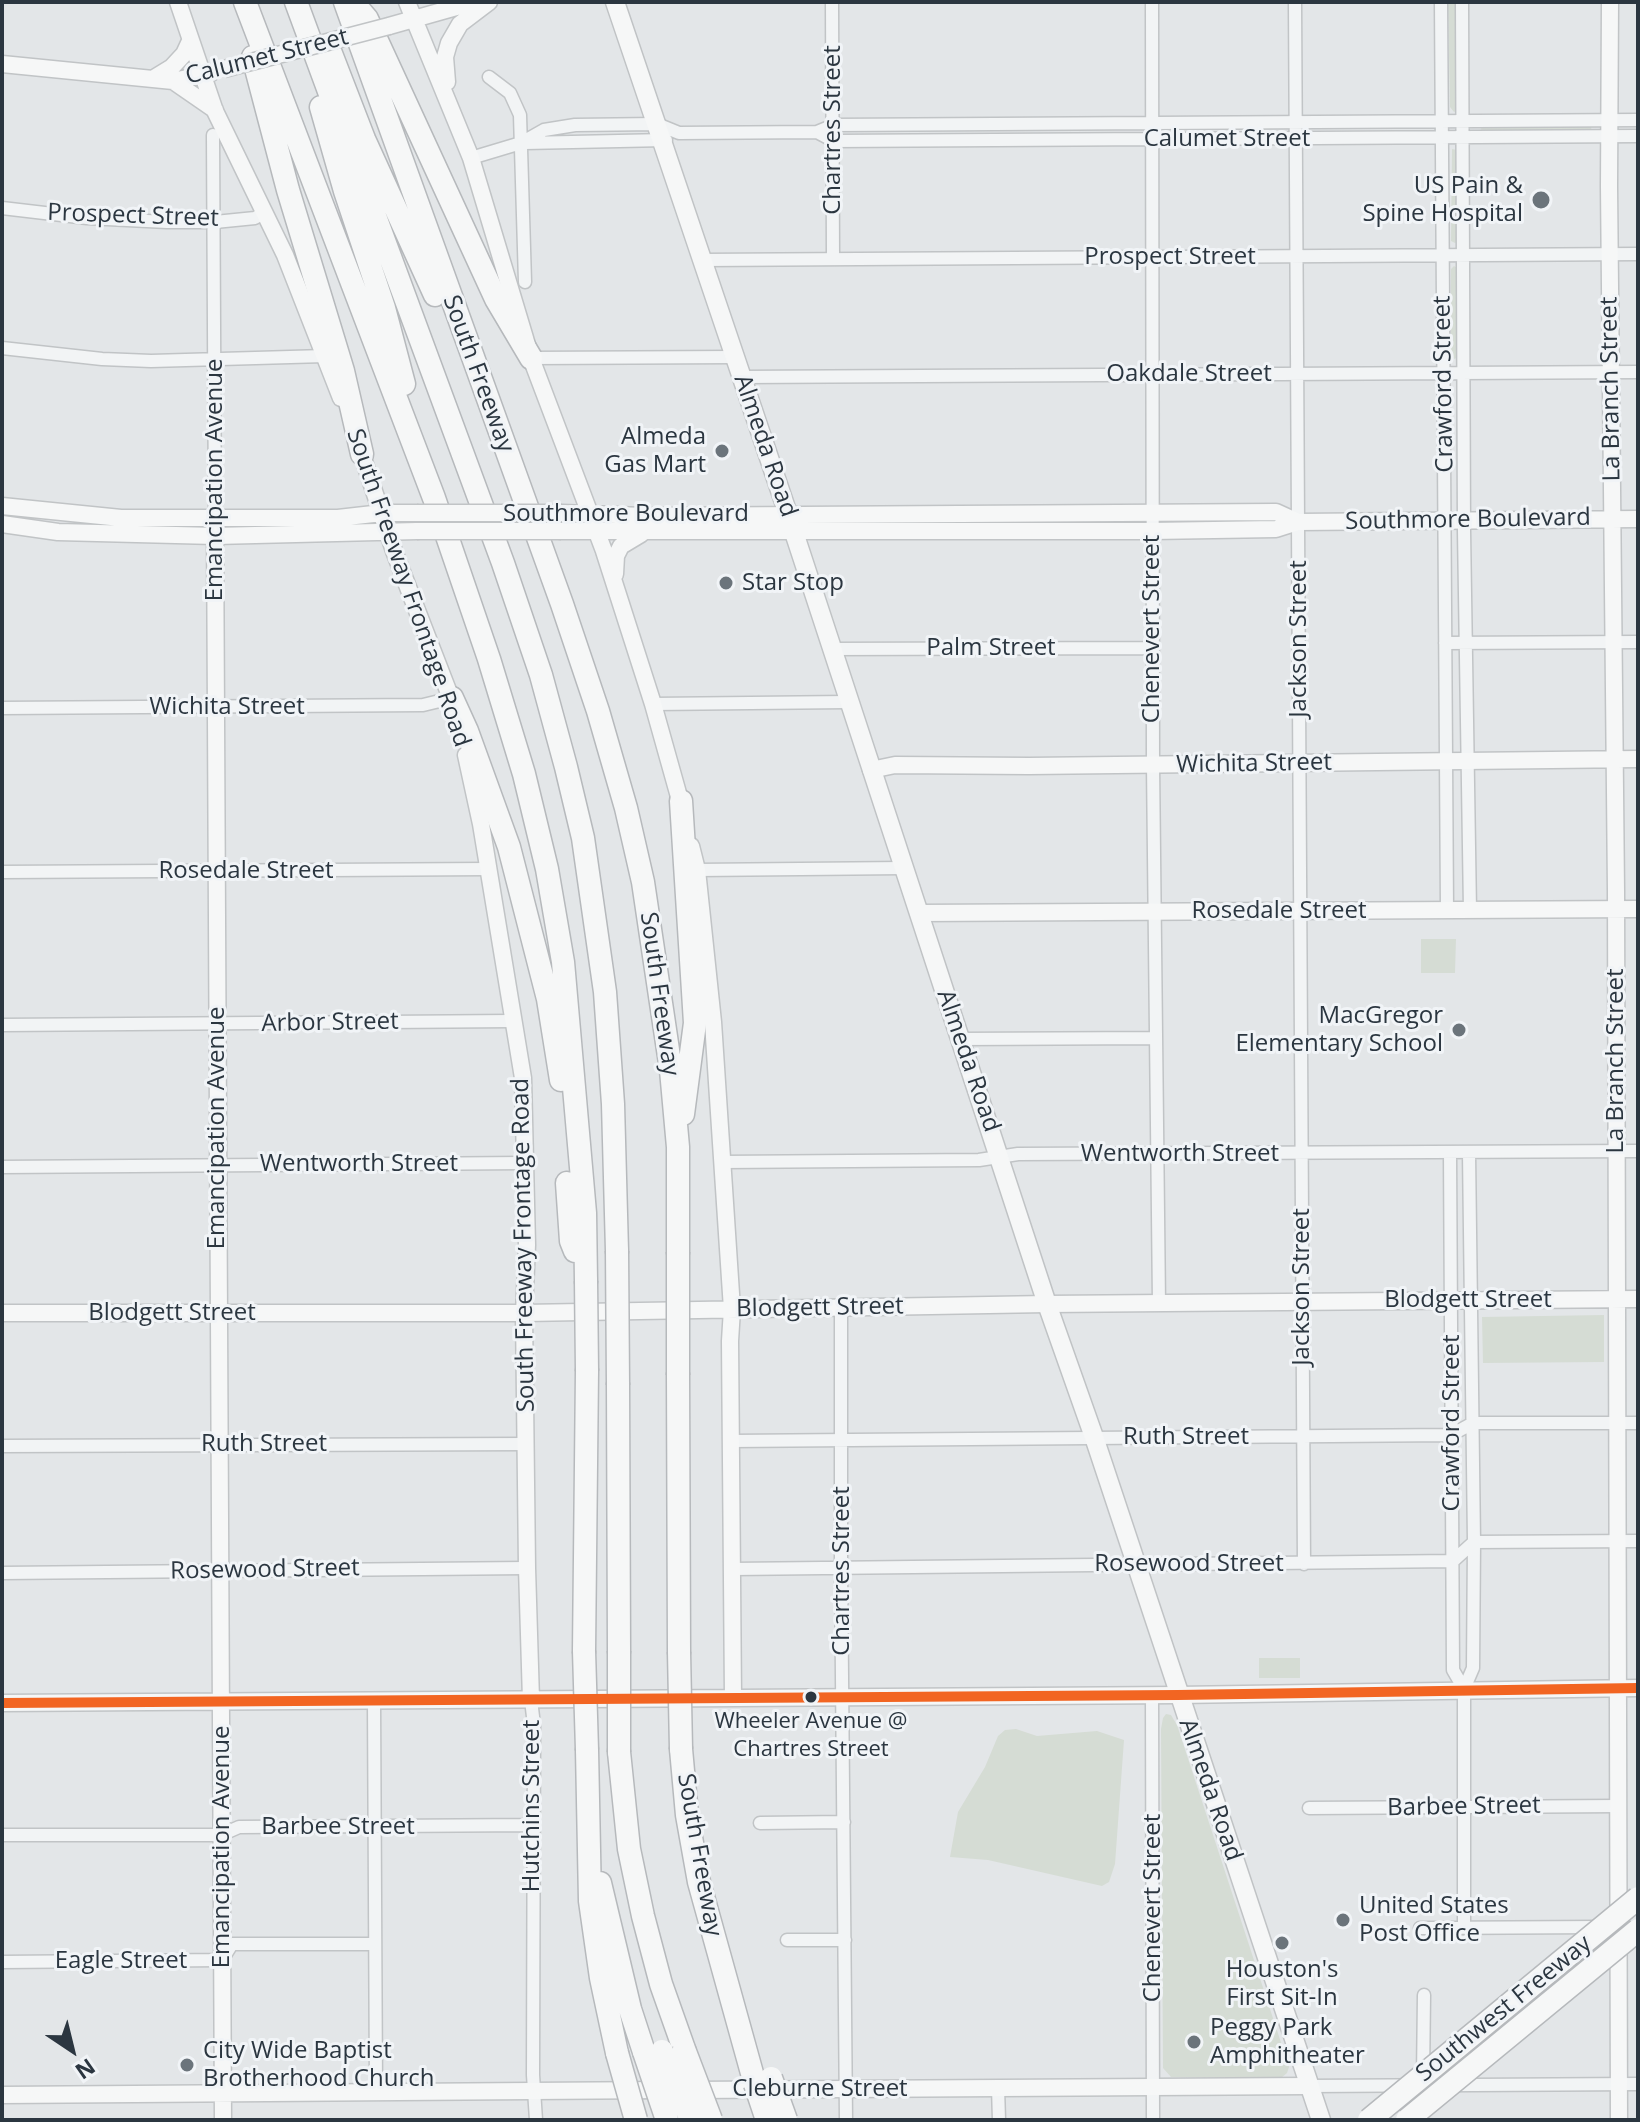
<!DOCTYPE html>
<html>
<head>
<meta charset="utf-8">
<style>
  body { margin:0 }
  #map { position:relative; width:1640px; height:2122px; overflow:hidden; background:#e3e6e8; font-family:"Open Sans",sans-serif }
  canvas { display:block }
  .frame { position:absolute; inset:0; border:4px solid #2b3640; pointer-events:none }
  .north { position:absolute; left:32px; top:2010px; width:80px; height:80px; -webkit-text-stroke:6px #f1f4f7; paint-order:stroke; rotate:145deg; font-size:22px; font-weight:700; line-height:32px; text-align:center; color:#2b3640 }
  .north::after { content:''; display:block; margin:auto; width:28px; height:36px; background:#2b3640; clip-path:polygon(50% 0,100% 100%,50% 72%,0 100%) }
</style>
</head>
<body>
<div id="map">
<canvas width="1640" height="2122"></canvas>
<div class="frame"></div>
<div class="north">N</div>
</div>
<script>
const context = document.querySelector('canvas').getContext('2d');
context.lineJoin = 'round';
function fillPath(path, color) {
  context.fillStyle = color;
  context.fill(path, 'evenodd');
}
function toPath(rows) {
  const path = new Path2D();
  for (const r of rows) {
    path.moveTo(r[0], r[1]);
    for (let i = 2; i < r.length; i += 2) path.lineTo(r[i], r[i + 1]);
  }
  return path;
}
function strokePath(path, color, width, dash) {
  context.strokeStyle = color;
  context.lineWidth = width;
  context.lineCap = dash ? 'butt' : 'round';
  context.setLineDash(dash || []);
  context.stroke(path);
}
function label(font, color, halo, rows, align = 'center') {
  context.font = font + ' "Open Sans",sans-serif';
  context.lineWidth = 6;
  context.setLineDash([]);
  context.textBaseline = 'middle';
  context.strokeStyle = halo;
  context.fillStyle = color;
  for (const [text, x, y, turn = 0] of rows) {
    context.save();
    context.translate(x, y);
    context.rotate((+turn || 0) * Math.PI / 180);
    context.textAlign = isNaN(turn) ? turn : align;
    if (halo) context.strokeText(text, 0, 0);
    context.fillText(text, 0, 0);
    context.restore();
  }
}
fillPath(toPath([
  [1448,2,1458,2,1458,110,1454,112,1450,107],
  [1484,126,1590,126,1592,130,1482,132,1481,128],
  [1452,149,1457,150,1457,242,1455,243,1451,241],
  [1454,266,1457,268,1459,357,1454,359,1451,354,1451,269],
  [1421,939,1456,939,1455,973,1421,973],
  [1604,1315,1604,1362,1483,1363,1482,1317],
  [1259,1658,1300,1658,1300,1678,1259,1678],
  [1166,1714,1171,1715,1177,1725,1289,2067,1287,2073,1281,2078,1171,2077,1163,2068,1161,1729,1163,1718],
  [1016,1729,1037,1736,1097,1731,1124,1740,1115,1864,1109,1882,1102,1886,988,1860,950,1857,958,1812,985,1767,998,1736,1005,1730]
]), '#d5dcd4');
const street = toPath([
  [832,2,833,258],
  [1152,2,1153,765,1159,1303],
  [1295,2,1304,1564],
  [1441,2,1447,910],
  [1462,2,1464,531,1470,910],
  [489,77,510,93,520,115,525,282],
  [817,132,834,141,1638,136],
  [213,135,215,518],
  [525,143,666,140],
  [471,158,521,143,544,130,575,125,657,124,679,133,817,132,834,125,1638,120],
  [2,208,87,218,167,222,215,222,255,218,263,213],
  [703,260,1638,254],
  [2,348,102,359,151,361,325,356],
  [531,358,735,357],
  [741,377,1638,372],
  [1445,643,1638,642],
  [831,649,1152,648],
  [653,704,848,702],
  [2,708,423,705,452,698],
  [697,870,904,868],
  [2,872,489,869],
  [2,1025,513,1021],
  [960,1039,1156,1038],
  [1450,1153,1453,1670,1464,1689],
  [723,1162,979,1160,1018,1154,1638,1151],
  [2,1167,525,1163],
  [841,1309,841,1567,846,2120],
  [731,1441,1451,1435,1473,1423,1638,1423],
  [2,1446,526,1444],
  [733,1569,1453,1561,1474,1542,1638,1541],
  [2,1573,527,1568],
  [1152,1695,1153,2120],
  [531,1700,534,1725,533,2075,536,2120],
  [374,1702,376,2091],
  [1309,1808,1619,1806],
  [760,1823,844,1822],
  [2,1835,221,1835,239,1827,532,1825],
  [1420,1928,1601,1927],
  [1464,1928,1464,1689,1473,1668,1474,1542,1469,1153],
  [787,1940,845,1940],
  [2,1962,222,1960,232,1944,375,1944],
  [1423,2077,1424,1995],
  [1308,2086,1638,2084],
  [998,2088,999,2120]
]);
const secondary = toPath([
  [178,2,215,111,285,255,341,398],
  [407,2,471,158,531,358,604,551,653,704,683,811],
  [1610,2,1609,186,1616,891,1619,2120],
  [389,26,474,2],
  [2,64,173,81,211,73],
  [154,78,172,67,184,54,190,41],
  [173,81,215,110],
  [447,82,445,57,449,43,460,24,489,2],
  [359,446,394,551,454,706],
  [2,506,121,518,338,518,382,513,417,513],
  [562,513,644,516,1276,512,1298,522],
  [215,518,223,2120],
  [2,524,58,532,215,536,417,531],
  [561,531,1152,531,1276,529,1298,522,1638,519],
  [615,574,616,556,621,546,641,534],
  [466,755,481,824,523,1078,527,1245,524,1313,527,1568,531,1700],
  [871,770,895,765,1029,766,1638,759],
  [691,846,697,870,713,1022,732,1309,730,1341,733,1698],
  [919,913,1638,909],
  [2,1313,524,1313,1047,1304,1638,1299],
  [2,1703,1178,1695,1638,1688],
  [692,2090,1308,2086],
  [2,2095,664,2090]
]);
const primary = toPath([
  [615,2,788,514,1047,1304,1094,1437,1321,2120]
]);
const highway = toPath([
  [245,2,434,498,489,659,524,774,547,869,563,962,585,1213,586,1281],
  [296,2,503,563,541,675,566,767,583,838,605,992,613,1104,617,1251],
  [345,2,562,604,598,711,626,808,643,882,671,1070,678,1147,678,1252],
  [361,12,367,19,496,299,531,358],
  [330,51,364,139,435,295],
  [253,57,288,190,343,371,362,454],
  [321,107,345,191,384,308,404,384],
  [452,698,467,731,509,847,548,999,561,1080],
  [681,801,695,1023,683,1114],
  [567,1183,571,1241,575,1251],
  [678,1375,679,1652],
  [618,1385,619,1651],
  [584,1651,587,1371],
  [681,1749,687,1815,699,1882,755,2084],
  [587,1750,590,1901,601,1978,617,2053],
  [619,1752,629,1849,643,1916,661,1984,684,2049],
  [600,1883,630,2009,644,2052]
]);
strokePath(street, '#c1c4c6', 15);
strokePath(secondary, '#c1c4c6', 19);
strokePath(primary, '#c0c3c5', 21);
strokePath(highway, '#b6b9bc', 25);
strokePath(street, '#f2f4f5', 12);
strokePath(secondary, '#f6f7f7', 16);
strokePath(primary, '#f6f7f7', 18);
strokePath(highway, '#f6f7f7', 22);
const secondaryBridge = toPath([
  [224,69,389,26],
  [417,513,562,513],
  [417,531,561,531]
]);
const highwayBridge = toPath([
  [617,1251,618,1385],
  [678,1252,678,1375],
  [586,1281,587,1371],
  [584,1651,587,1750],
  [619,1651,619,1752],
  [679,1652,681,1749],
  [684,2049,711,2120],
  [662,2051,691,2120],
  [644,2052,667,2120],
  [617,2053,636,2120],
  [771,2078,786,2120],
  [755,2084,767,2120],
  [1369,2120,1638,1898],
  [1407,2120,1638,1930]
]);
strokePath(secondaryBridge, '#c1c4c6', 19, []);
strokePath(highwayBridge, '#b6b9bc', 25, []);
strokePath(secondaryBridge, '#f6f7f7', 16);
strokePath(highwayBridge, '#f6f7f7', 22);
strokePath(toPath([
  [2,1703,1178,1695,1638,1688]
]), '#f26522', 10);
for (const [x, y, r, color] of [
  [1541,200,10,"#6b747b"],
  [722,451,8,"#6b747b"],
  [726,583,8,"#6b747b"],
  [1459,1030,8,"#6b747b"],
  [811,1697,7,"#2b3640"],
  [1343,1920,8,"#6b747b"],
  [1282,1943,8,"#6b747b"],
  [1194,2042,8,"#6b747b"],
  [187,2065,8,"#6b747b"]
]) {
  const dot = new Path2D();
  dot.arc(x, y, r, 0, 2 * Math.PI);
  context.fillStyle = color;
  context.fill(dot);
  strokePath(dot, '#f1f4f7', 3);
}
label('22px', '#2b3640', '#f1f4f7', [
  ["Wheeler Avenue @",811,1722],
  ["Chartres Street",811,1750]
]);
label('24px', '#2b3640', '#f1f4f7', [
  ["Calumet Street",267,57,-14],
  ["Chartres Street",833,130,-90],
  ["Calumet Street",1227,139],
  ["Prospect Street",133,216,2],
  ["Prospect Street",1170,257],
  ["South Freeway",478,374,70],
  ["Oakdale Street",1189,374],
  ["Crawford Street",1444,384,-91],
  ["La Branch Street",1611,389,-91],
  ["Almeda Road",765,446,71],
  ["Emancipation Avenue",215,480,-90],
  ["Southmore Boulevard",626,514],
  ["Southmore Boulevard",1468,520,-1],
  ["South Freeway Frontage Road",408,588,71],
  ["Chenevert Street",1152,629,-90],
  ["Jackson Street",1299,639,-90],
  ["Palm Street",991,648],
  ["Wichita Street",227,707],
  ["Wichita Street",1254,764,-1],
  ["Rosedale Street",246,871],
  ["Rosedale Street",1279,911],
  ["South Freeway",659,994,82],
  ["Arbor Street",330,1023,-1],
  ["Almeda Road",968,1061,71],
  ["La Branch Street",1616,1061,-90],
  ["Emancipation Avenue",217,1128,-90],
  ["Wentworth Street",1180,1154],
  ["Wentworth Street",359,1164],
  ["South Freeway Frontage Road",524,1245,-91],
  ["Jackson Street",1302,1287,-90],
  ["Blodgett Street",1468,1300],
  ["Blodgett Street",820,1308,-1],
  ["Blodgett Street",172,1313],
  ["Crawford Street",1452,1423,-90],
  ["Ruth Street",1186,1437],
  ["Ruth Street",264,1444],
  ["Rosewood Street",1189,1564],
  ["Rosewood Street",265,1570,-1],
  ["Chartres Street",842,1571,-90],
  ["Almeda Road",1210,1790,71],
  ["Hutchins Street",532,1806,-90],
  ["Barbee Street",1464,1807,-1],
  ["Barbee Street",338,1827],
  ["Emancipation Avenue",222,1847,-90],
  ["South Freeway",699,1855,80],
  ["Chenevert Street",1153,1908,-90],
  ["Eagle Street",121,1961],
  ["Southwest Freeway",1504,2009,-39],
  ["Cleburne Street",820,2089]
]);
label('24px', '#2b3640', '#f1f4f7', [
  ["US Pain &",1523,186,"right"],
  ["Spine Hospital",1523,214,"right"],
  ["Almeda",706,437,"right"],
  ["Gas Mart",706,465,"right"],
  ["Star Stop",742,583],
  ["MacGregor",1443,1016,"right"],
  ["Elementary School",1443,1044,"right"],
  ["United States",1359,1906],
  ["Post Office",1359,1934],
  ["Houston's",1282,1970,"center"],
  ["First Sit-In",1282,1998,"center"],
  ["Peggy Park",1210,2028],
  ["Amphitheater",1210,2056],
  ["City Wide Baptist",203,2051],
  ["Brotherhood Church",203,2079]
], 'left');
</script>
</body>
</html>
